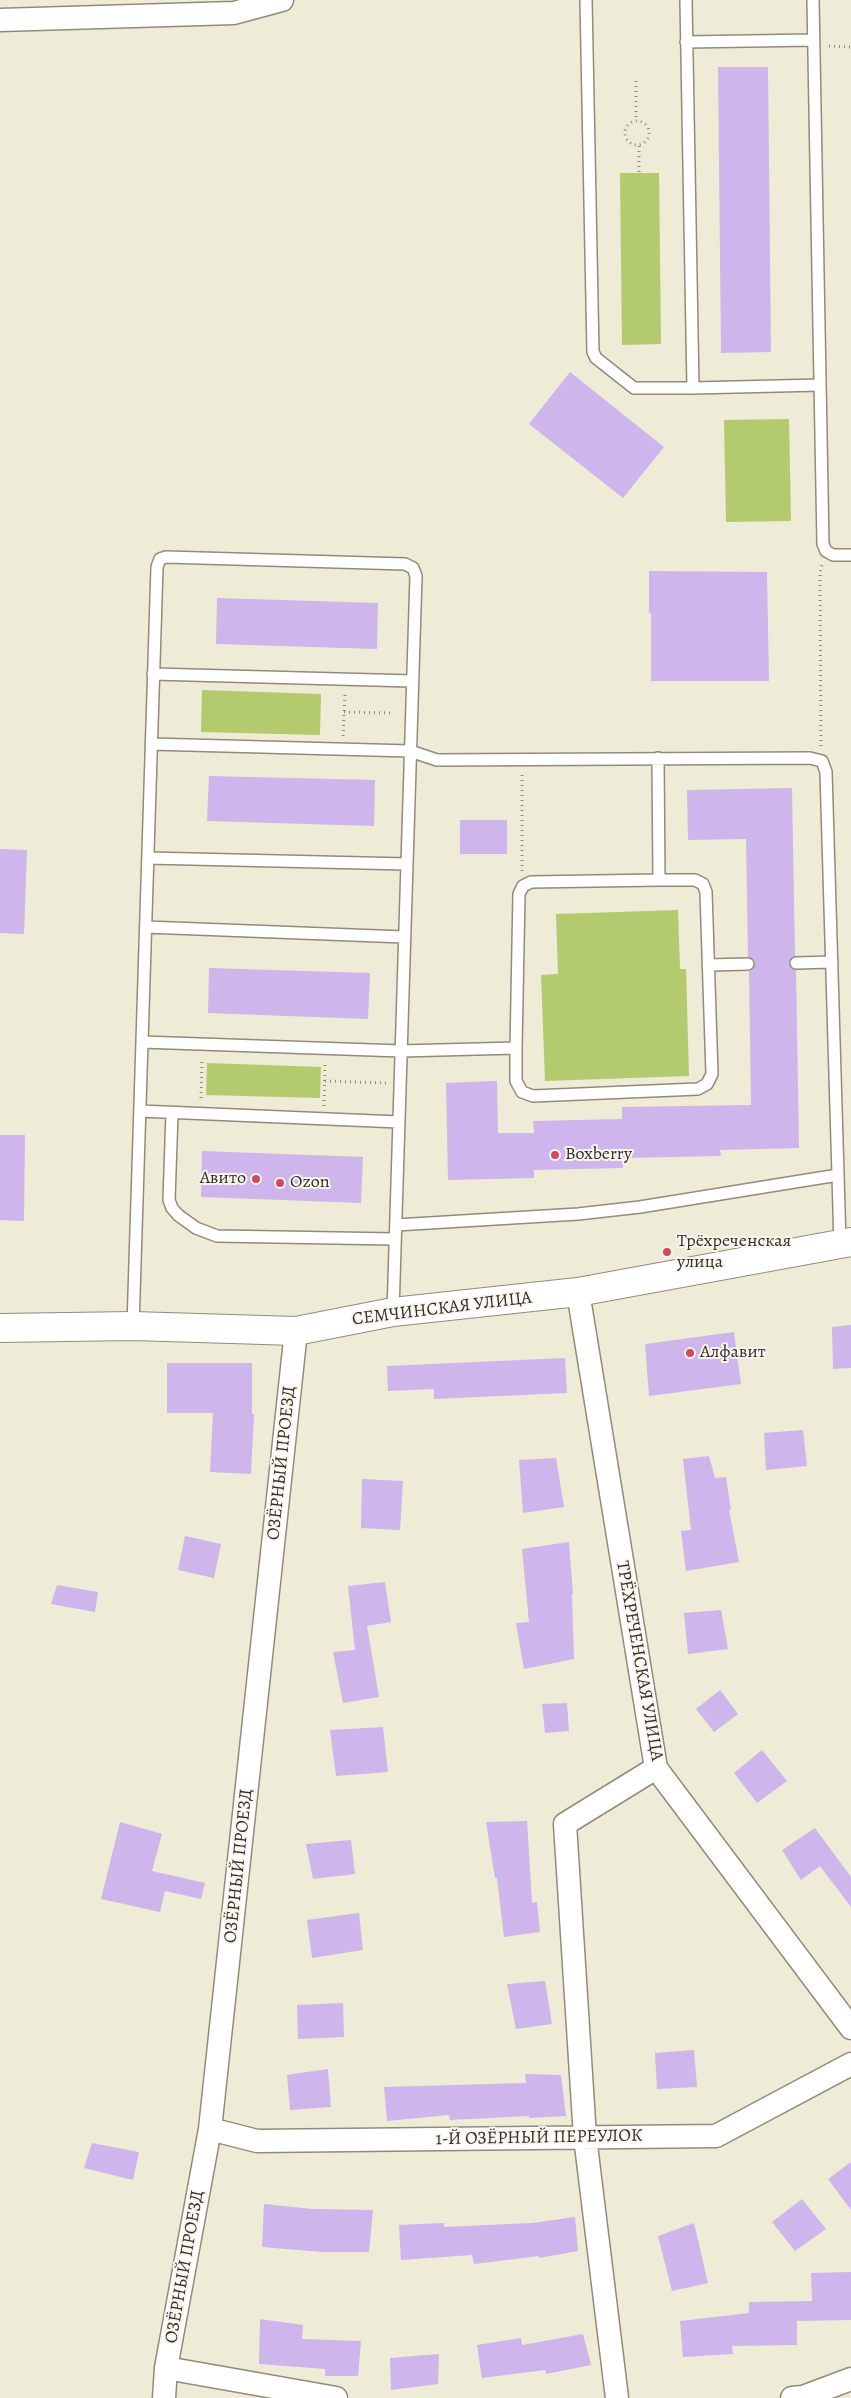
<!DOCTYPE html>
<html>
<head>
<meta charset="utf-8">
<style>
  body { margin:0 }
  canvas { display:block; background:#eeebd7 }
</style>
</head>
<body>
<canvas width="851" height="2398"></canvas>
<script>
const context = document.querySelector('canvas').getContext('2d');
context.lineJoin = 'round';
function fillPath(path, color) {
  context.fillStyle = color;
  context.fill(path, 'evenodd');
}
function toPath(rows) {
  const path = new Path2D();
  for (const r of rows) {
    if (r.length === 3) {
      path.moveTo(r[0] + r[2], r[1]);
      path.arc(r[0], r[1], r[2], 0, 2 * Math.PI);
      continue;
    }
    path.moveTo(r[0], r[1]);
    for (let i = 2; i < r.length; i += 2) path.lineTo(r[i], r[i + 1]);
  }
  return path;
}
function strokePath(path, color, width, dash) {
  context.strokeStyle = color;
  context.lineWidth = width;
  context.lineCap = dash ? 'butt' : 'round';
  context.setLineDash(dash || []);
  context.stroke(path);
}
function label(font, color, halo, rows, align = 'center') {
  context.font = font + ' Alegreya,serif';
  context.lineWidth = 4;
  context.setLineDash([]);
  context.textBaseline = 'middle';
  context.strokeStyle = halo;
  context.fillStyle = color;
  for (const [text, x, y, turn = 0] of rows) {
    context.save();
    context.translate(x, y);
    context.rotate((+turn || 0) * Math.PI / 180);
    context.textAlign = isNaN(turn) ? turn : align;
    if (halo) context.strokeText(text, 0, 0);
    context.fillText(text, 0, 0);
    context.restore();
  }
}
fillPath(toPath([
  [620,173,659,173,661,344,622,345],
  [789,419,791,521,726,522,724,420],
  [202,690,321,694,320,735,201,732],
  [678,910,680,969,686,969,689,1076,545,1081,541,975,558,974,556,914],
  [207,1063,321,1067,320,1098,206,1095]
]), '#b3ca6f');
fillPath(toPath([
  [718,67,768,67,771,352,721,353],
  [570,372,664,447,623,498,529,424],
  [649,571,767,572,769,681,651,681,651,613,649,613],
  [217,598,378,603,377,649,216,644],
  [209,776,375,780,374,826,207,821],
  [792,788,795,956,792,957,789,963,790,967,796,970,799,1148,720,1150,721,1156,623,1158,623,1168,534,1170,534,1178,448,1180,446,1083,497,1081,498,1133,534,1133,533,1121,622,1119,622,1107,751,1105,749,971,752,970,755,964,754,960,748,957,746,839,688,840,687,790],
  [460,820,507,820,507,854,460,854],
  [0,849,27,850,24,934,0,933],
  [209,968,370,973,368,1019,208,1013],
  [0,1135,25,1135,24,1221,0,1220],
  [202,1151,363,1157,361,1203,201,1197],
  [851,1325,851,1368,833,1369,832,1327],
  [734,1332,741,1384,649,1396,645,1344],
  [565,1358,567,1393,434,1399,434,1389,388,1391,387,1366],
  [167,1363,252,1363,252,1414,254,1414,251,1474,210,1472,213,1413,167,1413],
  [803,1430,807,1466,766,1470,764,1433],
  [709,1456,715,1478,726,1477,731,1510,729,1510,739,1562,686,1571,681,1531,691,1530,683,1459],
  [556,1458,564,1507,523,1513,519,1460],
  [362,1479,403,1481,400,1530,361,1528],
  [185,1536,221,1544,214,1578,178,1570],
  [569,1542,573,1594,572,1594,574,1659,524,1669,516,1623,529,1622,522,1549],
  [385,1582,391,1622,367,1626,379,1697,343,1703,333,1652,355,1650,348,1586],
  [57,1585,98,1592,95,1612,51,1604],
  [721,1610,728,1649,688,1654,684,1613],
  [720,1690,738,1714,714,1732,696,1709],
  [567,1703,569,1731,545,1733,542,1704],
  [383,1727,388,1772,336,1776,330,1730],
  [762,1750,787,1781,757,1803,734,1773],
  [527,1821,532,1903,537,1902,540,1932,504,1937,497,1878,495,1878,486,1822],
  [120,1822,162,1834,152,1871,205,1883,201,1899,165,1891,160,1912,101,1899],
  [815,1828,851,1877,851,1907,820,1866,801,1880,782,1850],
  [351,1840,355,1874,313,1879,306,1844],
  [359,1913,363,1950,312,1958,307,1920],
  [545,1981,552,2024,516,2029,507,1984],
  [343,2003,344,2037,298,2039,297,2005],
  [694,2050,697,2087,657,2089,655,2053],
  [328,2069,331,2107,290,2110,287,2075],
  [525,2074,561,2075,566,2116,529,2118,529,2116,450,2120,449,2115,387,2121,384,2087,526,2083],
  [92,2143,139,2152,133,2180,84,2168],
  [851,2162,851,2210,828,2179],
  [802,2199,826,2229,795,2251,772,2222],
  [264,2204,313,2209,373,2210,369,2252,322,2252,262,2247],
  [575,2217,578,2251,539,2258,539,2256,474,2264,472,2255,401,2260,399,2225,444,2223,444,2227,532,2223],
  [694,2223,708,2283,672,2291,658,2236],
  [851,2272,851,2320,797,2321,797,2345,732,2346,733,2354,683,2357,680,2321,749,2313,749,2302,812,2301,811,2273],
  [260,2319,303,2325,302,2339,361,2341,358,2376,325,2376,325,2369,259,2364],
  [583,2334,591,2365,546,2374,545,2370,482,2378,477,2345,521,2338,522,2345],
  [439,2354,438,2384,391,2390,390,2358]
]), '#ceb5eb');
const service = toPath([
  [586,0,593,352,596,358,634,388,693,388],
  [686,0,693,388,820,385],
  [813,0,823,544,826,551,833,555,851,555],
  [686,42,813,40],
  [153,674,412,681],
  [151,744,410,751,437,760,810,758,822,761,826,772,838,1175],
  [148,858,407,864],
  [146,927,404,937],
  [796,963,832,962],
  [708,965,748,964],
  [142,1042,401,1051,516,1048,519,894,523,886,531,882,659,880],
  [516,1048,516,1081,522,1092,533,1096,698,1089,707,1084,712,1074,706,892,703,884,695,880,659,880,658,758],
  [140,1111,399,1122],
  [172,1113,169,1200,172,1208,178,1215,196,1228,217,1236,395,1239],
  [396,1225,578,1214,640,1207,838,1175,840,1245],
  [133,1326,157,567,160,559,166,557,405,564,413,568,416,576,393,1312]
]);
const minor = toPath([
  [0,20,234,13,282,0],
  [578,1292,656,1768,851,2028],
  [210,2129,257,2141,716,2136,851,2064],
  [166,2368,336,2398],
  [164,2398,166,2368,210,2129,296,1331],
  [617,2398,585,2137,565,1824,656,1768],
  [792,2398,803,2397,851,2379]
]);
const tertiary = toPath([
  [0,1328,133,1326,296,1331,393,1312,578,1292,851,1242]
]);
strokePath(service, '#948a7a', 14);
strokePath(minor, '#948a7a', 25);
strokePath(tertiary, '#948a7a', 30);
strokePath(toPath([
  [829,46,851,47],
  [636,81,636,121],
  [637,133,12],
  [639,146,639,173],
  [344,712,391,713],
  [343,736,345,695],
  [821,746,820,572,822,565],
  [522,775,522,871],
  [325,1081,386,1083],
  [201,1098,202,1060],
  [324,1106,325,1062]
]), '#948a7a', 3, [1, 4]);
strokePath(service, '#fff', 11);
strokePath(minor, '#fff', 22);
strokePath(tertiary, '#fff', 28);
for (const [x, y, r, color] of [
  [555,1155,5,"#d1495b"],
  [256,1179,5,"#d1495b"],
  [280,1183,5,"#d1495b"],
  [667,1252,5,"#d1495b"],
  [690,1353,5,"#d1495b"]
]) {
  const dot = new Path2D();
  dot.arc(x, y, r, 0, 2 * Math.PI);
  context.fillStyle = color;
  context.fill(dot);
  strokePath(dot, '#f6f6f2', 2);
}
label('18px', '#3b2a1e', '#f6f6f2', [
  ["Boxberry",565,1155],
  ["Авито",246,1179,"right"],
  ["Ozon",290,1183],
  ["Трёхреченская",677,1242],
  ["улица",677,1263],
  ["Алфавит",700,1353]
], 'left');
label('18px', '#3b2a1e', '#f6f6f2', [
  ["СЕМЧИНСКАЯ УЛИЦА",442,1309,-7],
  ["ОЗЁРНЫЙ ПРОЕЗД",282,1463,-84],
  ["ТРЁХРЕЧЕНСКАЯ УЛИЦА",639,1661,80],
  ["ОЗЁРНЫЙ ПРОЕЗД",239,1866,-84],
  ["1-Й ОЗЁРНЫЙ ПЕРЕУЛОК",539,2138,-1],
  ["ОЗЁРНЫЙ ПРОЕЗД",185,2267,-80]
]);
</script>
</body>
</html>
